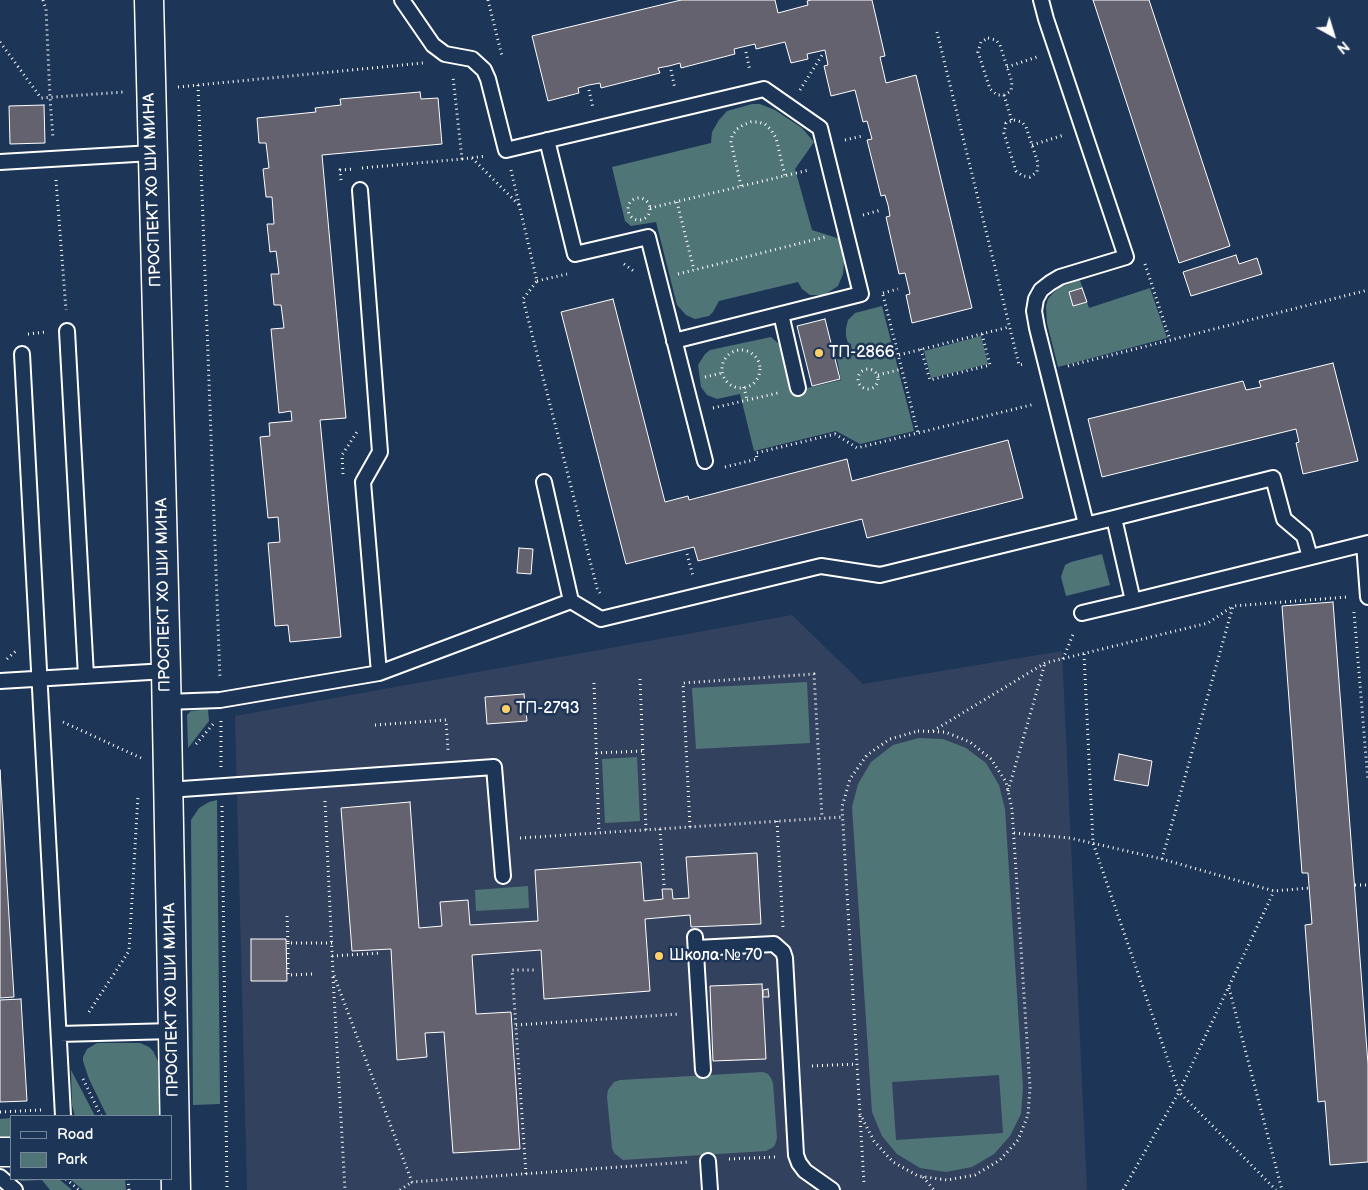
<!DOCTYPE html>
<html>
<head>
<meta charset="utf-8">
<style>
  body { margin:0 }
  #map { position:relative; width:1368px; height:1190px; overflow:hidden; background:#1d3557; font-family:"Balsamiq Sans",sans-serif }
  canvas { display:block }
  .legend { position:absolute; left:10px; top:1115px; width:162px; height:65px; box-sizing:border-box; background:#1d3557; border:1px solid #77869a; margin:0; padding:6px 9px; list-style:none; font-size:15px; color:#fff }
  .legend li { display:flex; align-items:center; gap:10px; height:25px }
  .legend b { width:25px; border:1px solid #77869a }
  .north { position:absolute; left:1308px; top:10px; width:50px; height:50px; -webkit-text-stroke:4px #1d3557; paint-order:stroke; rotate:141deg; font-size:14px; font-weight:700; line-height:20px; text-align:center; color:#fff }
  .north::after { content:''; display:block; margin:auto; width:18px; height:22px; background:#fff; clip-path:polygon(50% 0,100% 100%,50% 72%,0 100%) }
</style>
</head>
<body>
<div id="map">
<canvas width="1368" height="1190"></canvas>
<ul class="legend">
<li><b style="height:6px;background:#1d3557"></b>Road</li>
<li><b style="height:14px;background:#507577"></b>Park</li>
</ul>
<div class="north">N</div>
</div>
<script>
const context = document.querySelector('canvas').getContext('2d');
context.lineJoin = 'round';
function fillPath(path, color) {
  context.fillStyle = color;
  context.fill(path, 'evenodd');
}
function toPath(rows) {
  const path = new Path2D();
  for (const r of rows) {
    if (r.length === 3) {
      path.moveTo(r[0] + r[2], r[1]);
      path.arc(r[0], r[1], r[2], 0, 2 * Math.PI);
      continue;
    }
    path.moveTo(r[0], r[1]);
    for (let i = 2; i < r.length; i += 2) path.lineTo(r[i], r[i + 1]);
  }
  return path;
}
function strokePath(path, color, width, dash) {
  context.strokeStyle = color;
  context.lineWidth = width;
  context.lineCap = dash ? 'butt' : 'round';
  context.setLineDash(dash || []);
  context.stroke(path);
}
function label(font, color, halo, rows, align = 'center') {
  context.font = font + ' "Balsamiq Sans",sans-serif';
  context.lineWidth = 5;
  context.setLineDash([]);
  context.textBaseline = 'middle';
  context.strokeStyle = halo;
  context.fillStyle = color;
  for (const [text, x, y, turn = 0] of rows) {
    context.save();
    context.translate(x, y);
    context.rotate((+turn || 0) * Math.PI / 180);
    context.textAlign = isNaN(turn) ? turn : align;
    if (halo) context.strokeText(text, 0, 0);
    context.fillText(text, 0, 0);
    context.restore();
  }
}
fillPath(toPath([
  [792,615,863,684,1062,651,1087,1190,247,1190,235,716]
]), '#32425e');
fillPath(toPath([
  [752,104,760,104,775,110,802,128,814,142,795,169,812,230,840,239,844,262,843,274,838,286,824,295,810,295,802,289,798,282,719,301,713,312,709,316,695,319,686,315,677,305,656,222,631,226,625,221,612,167,711,143,712,132,719,120,727,111],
  [1080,280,1089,308,1150,288,1167,338,1058,367,1047,323,1046,306,1048,299,1053,293,1060,287],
  [882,306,914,431,860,444,836,431,754,451,740,394,717,399,707,395,701,387,698,365,705,354,710,350,771,337,779,344,790,392,841,380,837,359,851,355,846,336,846,328,848,320,855,313],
  [981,336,988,364,931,378,924,351],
  [1102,554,1110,585,1066,596,1061,577,1065,565,1071,562],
  [807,682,810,743,696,749,692,688],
  [208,709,209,721,188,748,187,715,191,711],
  [919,738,943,739,966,748,986,763,999,785,1005,809,1023,1087,1021,1114,1010,1136,994,1154,972,1167,946,1172,920,1168,897,1154,882,1136,872,1112,852,807,858,784,871,762,893,745],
  [999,1075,1003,1133,896,1140,892,1082],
  [637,757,640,821,605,823,602,759],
  [217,800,220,1104,193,1105,191,820,199,808,209,802],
  [528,886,529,908,476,911,475,890],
  [97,1043,140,1043,149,1047,153,1051,158,1061,160,1116,107,1116,89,1079,83,1061,83,1057,87,1049],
  [71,1070,95,1116,75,1116,72,1105],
  [763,1072,768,1074,771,1078,773,1083,777,1138,775,1145,772,1148,766,1151,623,1160,614,1153,612,1148,607,1097,608,1090,614,1082,620,1080],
  [11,1118,11,1138,0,1139,0,1119],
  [18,1179,59,1179,72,1190,50,1190,42,1180,21,1181],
  [70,1179,125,1179,126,1190,83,1190]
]), '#507577');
const building = toPath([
  [681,0,775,0,778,13,808,5,807,1,811,0,872,0,885,56,880,57,886,83,916,75,972,308,912,323,906,295,910,294,905,273,899,274,886,217,890,216,888,205,885,195,881,196,867,140,872,139,867,121,863,122,855,90,831,96,824,66,828,65,825,50,807,54,808,59,791,63,785,42,756,49,755,44,734,49,735,54,681,68,680,63,669,66,658,68,660,73,601,88,600,83,589,85,578,88,579,93,548,101,532,36,681,0],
  [1093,0,1149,0,1230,246,1179,263,1093,0],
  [420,92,421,99,438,98,442,144,322,155,346,418,320,420,341,637,290,642,288,625,275,626,268,543,280,542,278,517,268,518,260,437,270,436,269,423,292,421,291,411,279,413,271,329,284,328,281,305,274,305,271,274,279,274,276,251,270,252,267,224,274,224,272,197,266,197,263,169,269,168,266,143,259,143,257,118,316,112,315,108,341,105,340,99,420,92],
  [44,105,45,143,10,144,9,106,44,105],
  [1236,255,1239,264,1257,258,1262,274,1191,296,1183,272,1236,255],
  [1082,288,1087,302,1073,306,1069,292,1082,288],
  [613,299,665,502,688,496,689,500,847,459,852,481,1008,440,1023,498,867,538,862,519,698,561,694,547,626,564,561,312,613,299],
  [825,319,840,379,812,386,797,326,825,319],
  [1333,363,1358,461,1303,474,1296,443,1299,442,1296,429,1102,477,1088,419,1243,381,1246,390,1261,387,1259,381,1333,363],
  [519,548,533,549,531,574,517,573,519,548],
  [1333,602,1368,1064,1368,1162,1330,1165,1325,1101,1318,1102,1305,925,1312,924,1308,873,1302,873,1282,606,1333,602],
  [524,694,527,721,487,724,485,697,524,694],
  [1119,754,1152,761,1148,786,1114,780,1119,754],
  [0,770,14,997,0,998,0,770],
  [410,802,419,928,442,926,440,902,468,900,470,925,538,921,535,870,641,862,644,901,663,899,662,889,672,889,673,899,689,898,686,857,757,853,761,924,691,927,690,915,645,919,650,991,544,999,541,950,472,955,476,1014,511,1012,520,1149,453,1153,444,1032,425,1033,427,1057,397,1060,391,949,352,951,341,808,410,802],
  [251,939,286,939,287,981,251,981,251,939],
  [762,984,766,1059,713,1061,710,986,762,984],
  [768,989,769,997,763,997,763,990,768,989],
  [21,999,27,1101,0,1102,0,1000,21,999]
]);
fillPath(building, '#64626f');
strokePath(building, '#fff', 1);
const lane = toPath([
  [402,0,433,45,445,54,472,59,484,70,488,79,506,150,764,89,820,128,861,294,674,341],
  [1041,0,1046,19,1126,257,1060,277,1050,283,1041,290,1036,299,1034,311,1037,328,1086,524],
  [547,140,575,254,648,237,705,461],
  [0,162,152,153],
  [360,190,380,452,363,482,379,673],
  [781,314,798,388],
  [67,331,86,676],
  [22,354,63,1116],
  [544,482,571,601,601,619,821,566,880,575,1114,518,1133,601,1368,543],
  [1114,518,1273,478,1284,519,1304,536,1310,557],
  [1364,544,1368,597],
  [1082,613,1133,601],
  [0,681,166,671],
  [166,702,220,700,379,673,571,601],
  [168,790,494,767,503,876],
  [695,937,703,1070],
  [696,948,774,944,783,952,785,958,796,1155,799,1163,805,1171,832,1190],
  [59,1034,173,1031],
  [708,1161,710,1190],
  [0,1177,15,1190]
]);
const street = toPath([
  [149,0,166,671,176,1190],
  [0,1152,11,1152]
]);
strokePath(lane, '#fff', 18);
strokePath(street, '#fff', 31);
strokePath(toPath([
  [43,0,46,9,50,98,53,138],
  [488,0,502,56],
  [937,32,1019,365,1024,364],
  [988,38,996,40,1000,45,1012,82,1011,91,1004,95,997,95,990,89,978,52,981,42,988,38],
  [0,42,41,98,124,92],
  [746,52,750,71],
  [1007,67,1037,57],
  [671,70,675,89],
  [198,85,220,679],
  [178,87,423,63],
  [589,90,593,108],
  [800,90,822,55],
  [1004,95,1012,121],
  [1014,120,1022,122,1026,127,1038,163,1037,172,1030,177,1023,176,1016,171,1004,133,1006,123,1014,120],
  [845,140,862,136],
  [1032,145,1064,135],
  [472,158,519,205],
  [462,159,486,156],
  [362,168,462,159,453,77],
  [511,170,537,281,523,299,597,588,600,593],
  [56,180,66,310],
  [341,180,340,170,354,169],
  [741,186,731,142,732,136,737,129,743,125,751,122,758,122,765,124,771,130,776,138,785,176],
  [639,209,11],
  [677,202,694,270],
  [650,208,809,170],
  [863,215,881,210],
  [624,264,635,272],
  [1145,264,1170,340],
  [678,274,825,237],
  [537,281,567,274],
  [883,293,898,289],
  [883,295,918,433],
  [28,334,46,332],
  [921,349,930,380,990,365,982,334],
  [741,369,19],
  [899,355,1009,327],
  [1068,366,1368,290],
  [868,379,10],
  [878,375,902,369],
  [705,377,722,373],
  [744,387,747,400],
  [713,408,778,393],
  [725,467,757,459,756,453,835,434,857,448,1035,404],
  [343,474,342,455,357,432],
  [687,554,693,576],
  [1354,612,1368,781],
  [1084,654,1093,843,1179,1092,1276,1190],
  [7,659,17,650],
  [1063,659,1074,632],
  [640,679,646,830],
  [594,683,599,833],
  [221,721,221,767],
  [63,722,141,758],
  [375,725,446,720,448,750],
  [918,731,945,732,970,742,991,759,1006,782,1012,809,1030,1088,1028,1115,1018,1140,1000,1160,975,1175,947,1180,918,1176,893,1162,874,1141,860,1114,857,1064,842,807,850,779,867,755,890,739,918,731],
  [933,731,1045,663,1208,623,1233,606],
  [196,744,215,722],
  [596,753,643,751],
  [1008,791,1045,663],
  [325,801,333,973,412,1182,688,1162],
  [222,806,227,1190],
  [777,821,783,927],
  [690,827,683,683,814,674,822,818],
  [660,829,664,885],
  [1014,833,1070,838,1162,859,1274,891,1309,888],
  [520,838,843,817],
  [1162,859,1233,606,1347,597],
  [1355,885,1368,885],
  [287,916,288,943,332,943],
  [288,943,288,975,313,974],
  [332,956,381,953],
  [333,977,345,1190],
  [1229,988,1282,1190],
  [89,1012,129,951,138,796],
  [516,1025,679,1014],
  [812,1066,857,1064],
  [83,1079,101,1116],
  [0,1112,42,1110],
  [860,1116,864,1183],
  [729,1159,775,1157],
  [526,1174,512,970,534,970],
  [923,1177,934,1190],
  [66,1179,79,1190],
  [128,1179,129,1190],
  [400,1190,412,1182],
  [1123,1190,1179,1092,1274,891]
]), '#fff', 3, [1, 4]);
strokePath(lane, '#1d3557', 14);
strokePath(street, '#1d3557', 28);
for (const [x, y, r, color] of [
  [819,353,5,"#ffd166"],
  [506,709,5,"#ffd166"],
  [659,956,5,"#ffd166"]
]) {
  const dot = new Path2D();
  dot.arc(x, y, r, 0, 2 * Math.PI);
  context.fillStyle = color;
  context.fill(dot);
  strokePath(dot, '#1d3557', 2);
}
label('16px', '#fff', '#1d3557', [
  ["ПРОСПЕКТ ХО ШИ МИНА",153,190,-92],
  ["ПРОСПЕКТ ХО ШИ МИНА",164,595,-91],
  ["ПРОСПЕКТ ХО ШИ МИНА",172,1000,-91]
]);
label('16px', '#fff', '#1d3557', [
  ["ТП-2866",829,353],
  ["ТП-2793",516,709],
  ["Школа № 70",669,956]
], 'left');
</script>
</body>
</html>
